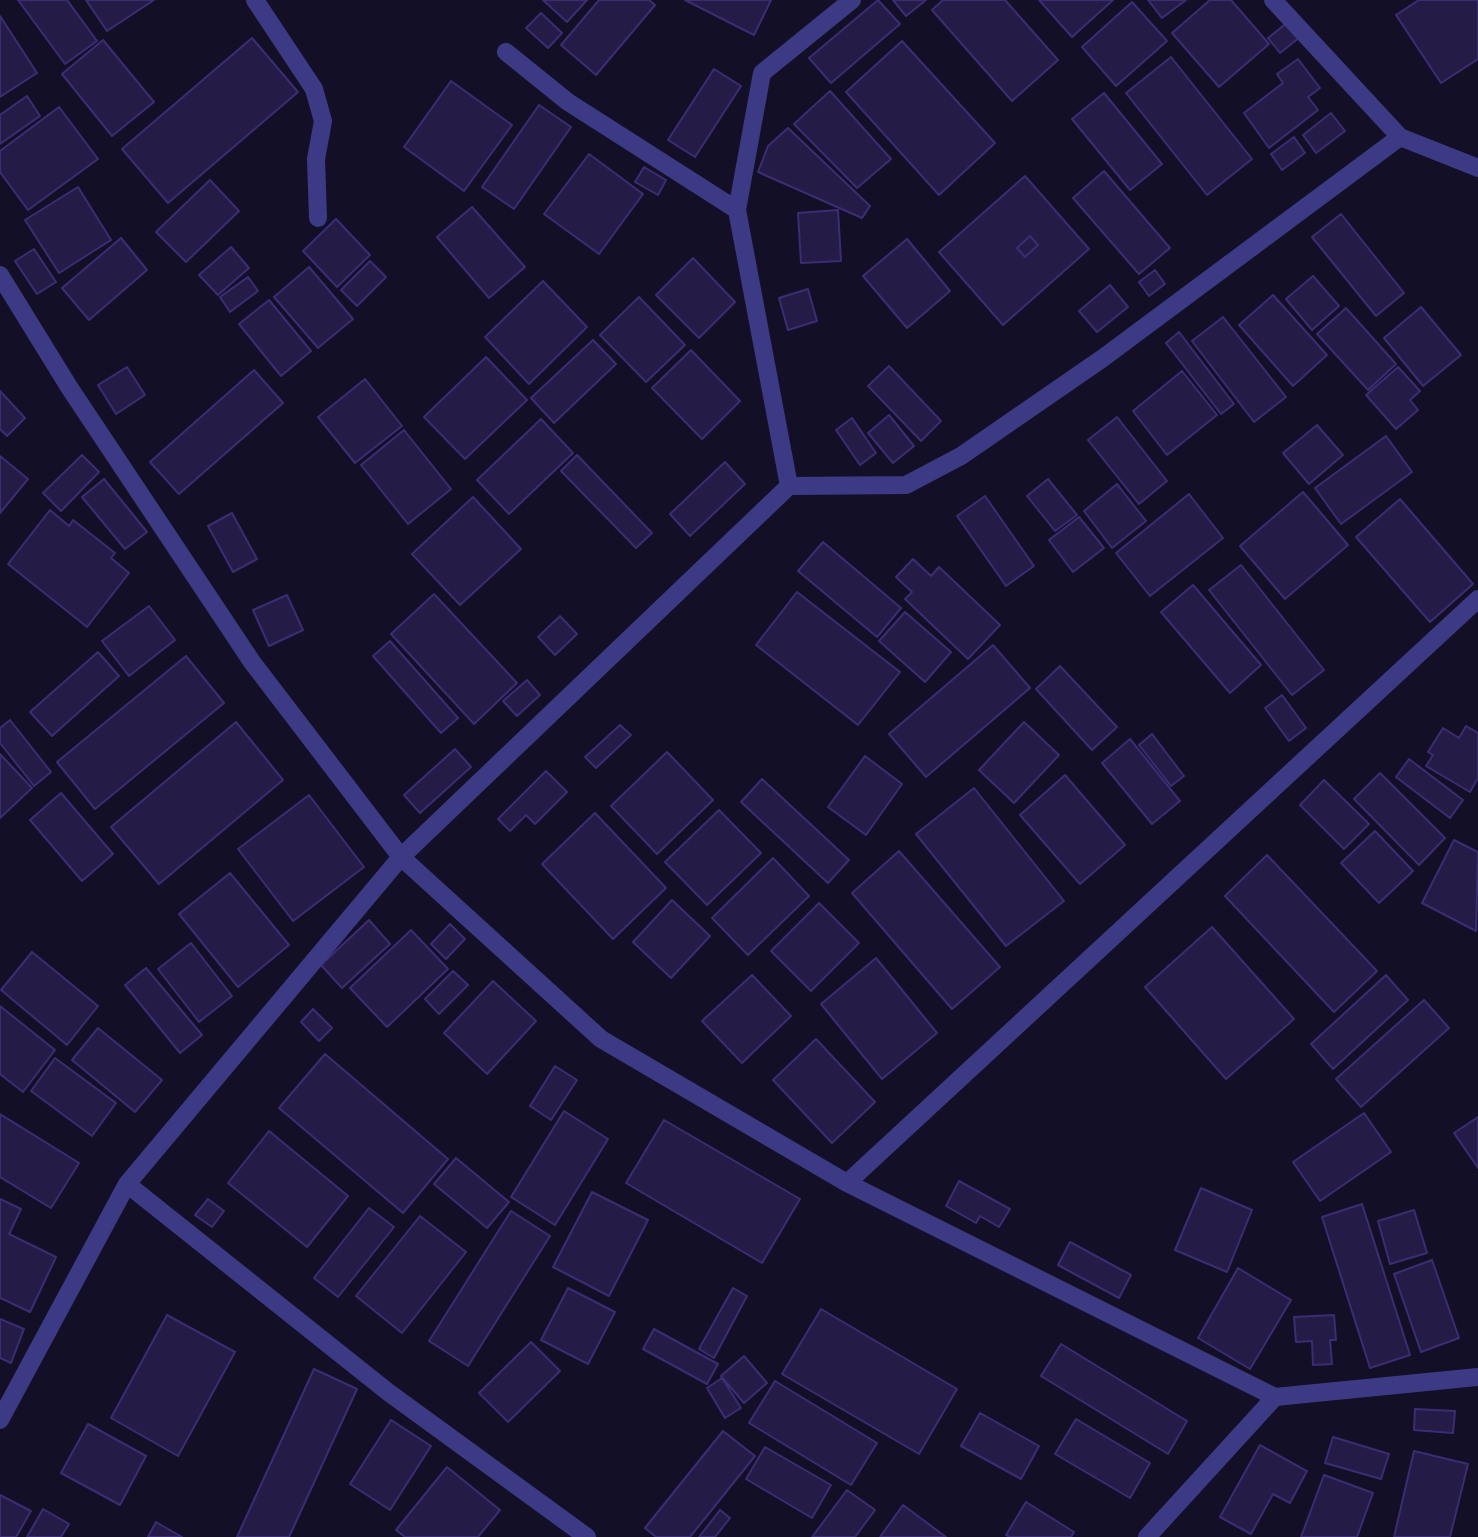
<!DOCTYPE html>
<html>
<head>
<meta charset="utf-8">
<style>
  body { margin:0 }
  canvas { display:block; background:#130f26 }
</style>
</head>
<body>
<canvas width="1478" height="1537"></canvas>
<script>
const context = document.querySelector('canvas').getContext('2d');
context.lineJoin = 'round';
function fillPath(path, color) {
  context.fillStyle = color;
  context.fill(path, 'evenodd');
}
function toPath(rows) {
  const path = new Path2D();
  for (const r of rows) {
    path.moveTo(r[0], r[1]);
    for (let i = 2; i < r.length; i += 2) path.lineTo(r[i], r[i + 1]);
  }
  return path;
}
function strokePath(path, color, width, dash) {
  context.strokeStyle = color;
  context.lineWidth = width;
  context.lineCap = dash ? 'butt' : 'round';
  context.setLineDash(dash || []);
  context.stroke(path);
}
const building = toPath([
  [18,0,67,0,97,41,65,64,18,0],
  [86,0,154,0,107,31,86,0],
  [543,0,587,0,567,22,543,0],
  [599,0,649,0,655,5,596,75,561,45,599,0],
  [685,0,771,0,754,35,685,0],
  [878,0,900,24,831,83,809,58,878,0],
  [893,0,926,0,906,16,893,0],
  [943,0,1005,0,1058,60,1012,101,932,10,943,0],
  [1039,0,1113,0,1072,37,1039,0],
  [1148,0,1186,0,1162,18,1148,0],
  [1210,0,1231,0,1269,44,1219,87,1172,33,1210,0],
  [1419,0,1478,0,1478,59,1441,83,1396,15,1419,0],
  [1132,2,1167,41,1116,86,1082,47,1132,2],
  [541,13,562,33,548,48,526,28,541,13],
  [0,16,37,73,0,97,0,16],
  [1288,22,1300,37,1280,53,1268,38,1288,22],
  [252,38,298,92,168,203,122,149,252,38],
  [103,40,154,102,112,136,62,74,103,40],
  [902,41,995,143,939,195,846,92,902,41],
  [1171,57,1252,159,1207,195,1126,93,1171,57],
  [1298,59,1320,88,1308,97,1318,110,1269,148,1244,113,1283,83,1277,74,1298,59],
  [714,69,741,86,695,157,668,140,714,69],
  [451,81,512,125,464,191,404,147,451,81],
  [830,91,891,159,857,188,794,124,830,91],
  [1104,93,1162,164,1130,190,1072,119,1104,93],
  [27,96,40,116,0,144,0,115,27,96],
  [539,105,571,127,514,209,482,187,539,105],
  [59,107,98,159,28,210,0,172,0,151,59,107],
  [1331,113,1345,131,1316,153,1303,135,1331,113],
  [788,128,870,206,862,218,758,172,768,146,788,128],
  [1294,137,1305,153,1282,170,1271,154,1294,137],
  [589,154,643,194,599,254,544,214,589,154],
  [644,167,666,180,658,195,635,182,644,167],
  [1104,171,1170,248,1139,274,1073,198,1104,171],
  [1025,176,1089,249,1003,325,939,252,1025,176],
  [1030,236,1038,245,1025,257,1017,248,1030,236],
  [210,180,239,211,186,262,156,232,210,180],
  [78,187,111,240,59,273,25,220,78,187],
  [472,207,525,267,489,298,437,237,472,207],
  [838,210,841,261,801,263,798,213,838,210],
  [1341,214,1404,293,1376,316,1312,237,1341,214],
  [336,219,370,255,337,287,303,251,336,219],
  [1030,236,1038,245,1025,257,1017,248,1030,236],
  [121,238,147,270,89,320,62,288,121,238],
  [907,239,950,291,907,328,863,276,907,239],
  [231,247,249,268,218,295,199,275,231,247],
  [34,249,56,282,37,294,15,261,34,249],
  [693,258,735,302,699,338,656,295,693,258],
  [370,261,386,277,357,306,341,290,370,261],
  [309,267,353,319,318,348,274,297,309,267],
  [1155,270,1165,284,1149,296,1139,282,1155,270],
  [1313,276,1339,306,1312,330,1286,299,1313,276],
  [248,277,258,291,230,312,220,297,248,277],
  [543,281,587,327,529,384,485,337,543,281],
  [1110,285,1128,307,1097,332,1079,311,1110,285],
  [808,289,817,321,788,330,779,298,808,289],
  [1273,295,1327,355,1293,386,1239,325,1273,295],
  [639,297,685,345,646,382,600,335,639,297],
  [269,300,311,351,281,376,239,324,269,300],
  [1421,307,1461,355,1423,386,1384,338,1421,307],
  [1346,308,1396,364,1368,390,1317,334,1346,308],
  [1223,317,1286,397,1254,422,1192,341,1223,317],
  [1179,332,1234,404,1221,414,1166,343,1179,332],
  [593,340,616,364,554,423,531,398,593,340],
  [691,350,740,401,702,439,652,388,691,350],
  [486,357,527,400,465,459,424,417,486,357],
  [889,366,941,421,921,441,868,386,889,366],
  [127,367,145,395,116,414,98,385,127,367],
  [1398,367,1420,391,1410,400,1418,410,1396,429,1366,395,1398,367],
  [254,370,283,403,179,494,150,462,254,370],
  [1182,371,1217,415,1167,455,1133,411,1182,371],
  [365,379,402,426,355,463,318,417,365,379],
  [0,391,25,418,7,436,0,429,0,391],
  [889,415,914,446,893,463,868,433,889,415],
  [1117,417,1167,481,1139,504,1088,440,1117,417],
  [852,418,876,453,860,465,836,430,852,418],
  [541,419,573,453,509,514,477,480,541,419],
  [1317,425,1343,455,1309,484,1283,453,1317,425],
  [404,430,451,489,408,524,361,465,404,430],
  [1386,436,1412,472,1341,524,1315,488,1386,436],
  [82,455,99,472,61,511,43,493,82,455],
  [577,455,652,533,636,548,561,471,577,455],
  [0,456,28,479,0,513,0,456],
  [725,462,745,484,690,536,670,514,725,462],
  [104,479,147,532,125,549,82,497,104,479],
  [1048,479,1077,515,1055,531,1027,496,1048,479],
  [1117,484,1146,521,1112,548,1084,511,1117,484],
  [1303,492,1348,545,1285,599,1240,546,1303,492],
  [1189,494,1223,538,1150,596,1116,553,1189,494],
  [985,496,1034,566,1006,586,957,516,985,496],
  [473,497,521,549,460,605,412,554,473,497],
  [1400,499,1473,584,1430,622,1356,537,1400,499],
  [50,510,69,526,73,520,115,553,111,558,129,573,87,627,8,564,50,510],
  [232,513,257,559,233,572,208,526,232,513],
  [1079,517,1104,548,1073,572,1049,540,1079,517],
  [823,542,901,608,877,637,798,571,823,542],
  [913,559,931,576,939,567,1000,625,968,659,905,599,912,592,896,577,913,559],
  [1241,565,1324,670,1292,695,1209,590,1241,565],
  [1193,585,1261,665,1230,693,1161,612,1193,585],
  [797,592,900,672,858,725,756,645,797,592],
  [434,594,517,683,474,724,391,634,434,594],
  [287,595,303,630,269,646,253,610,287,595],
  [149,606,175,640,129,676,102,641,149,606],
  [905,612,951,652,925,682,879,641,905,612],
  [560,616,577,634,555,655,538,637,560,616],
  [390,641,458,718,441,733,373,656,390,641],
  [993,645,1030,688,926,777,889,734,993,645],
  [98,652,119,676,52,736,30,712,98,652],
  [186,656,224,703,95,809,57,762,186,656],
  [1060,666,1117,727,1092,750,1036,689,1060,666],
  [527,680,540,695,517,716,503,701,527,680],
  [1282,695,1306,728,1289,741,1265,708,1282,695],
  [10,720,51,772,34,786,0,743,0,728,10,720],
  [236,722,283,780,159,884,111,827,236,722],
  [1024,722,1059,755,1014,803,979,770,1024,722],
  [620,725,631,735,596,768,585,757,620,725],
  [1466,726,1478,733,1478,778,1470,792,1426,766,1433,755,1428,752,1443,728,1459,738,1466,726],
  [1152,734,1184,776,1171,786,1139,745,1152,734],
  [1130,739,1180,801,1152,824,1102,763,1130,739],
  [455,749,471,767,420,813,404,795,455,749],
  [667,752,713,800,657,854,611,806,667,752],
  [0,754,32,788,0,818,0,754],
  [865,756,902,784,866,835,828,807,865,756],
  [1409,759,1463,800,1450,818,1396,777,1409,759],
  [546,771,567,792,535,824,526,815,510,831,498,819,546,771],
  [1380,773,1445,838,1419,865,1354,799,1380,773],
  [1065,775,1125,845,1080,884,1020,815,1065,775],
  [762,779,849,860,828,883,741,802,762,779],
  [1324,780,1369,824,1344,849,1300,805,1324,780],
  [974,788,1064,901,1006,946,916,834,974,788],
  [61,793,113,854,82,881,30,820,61,793],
  [309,795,364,867,293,921,238,849,309,795],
  [719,810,761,853,707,905,665,862,719,810],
  [595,813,666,888,613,939,542,864,595,813],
  [1375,831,1413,871,1379,903,1341,863,1375,831],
  [1454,840,1478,852,1476,931,1422,903,1454,840],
  [899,851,1000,967,952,1009,852,893,899,851],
  [1267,855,1377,971,1334,1012,1225,896,1267,855],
  [773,858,809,896,748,955,712,918,773,858],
  [230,873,289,945,238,987,179,914,230,873],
  [672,900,710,936,671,978,633,942,672,900],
  [819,903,859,943,811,991,771,951,819,903],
  [369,920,390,944,342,988,321,965,369,920],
  [450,924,465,939,446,959,431,944,450,924],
  [1212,927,1294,1019,1226,1079,1145,987,1212,927],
  [411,930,448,969,387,1027,350,988,411,930],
  [191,943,232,996,199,1022,158,969,191,943],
  [32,952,98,1006,67,1045,1,990,32,952],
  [876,958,937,1033,882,1079,821,1004,876,958],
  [146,968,202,1035,180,1053,125,985,146,968],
  [453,971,468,985,439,1014,425,999,453,971],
  [752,975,791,1016,742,1063,702,1021,752,975],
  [1386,975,1408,1000,1333,1069,1311,1044,1386,975],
  [493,981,536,1021,487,1074,444,1033,493,981],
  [1424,1000,1449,1028,1361,1107,1336,1079,1424,1000],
  [0,1006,55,1050,23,1092,0,1074,0,1006],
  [313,1009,332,1028,319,1041,301,1022,313,1009],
  [98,1028,162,1080,135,1112,72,1060,98,1028],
  [816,1039,875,1102,832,1143,773,1080,816,1039],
  [325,1054,448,1159,403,1213,279,1108,325,1054],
  [55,1058,116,1103,92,1136,31,1091,55,1058],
  [555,1066,577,1080,551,1120,530,1106,555,1066],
  [564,1111,608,1139,555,1225,511,1197,564,1111],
  [1364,1113,1391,1152,1320,1201,1293,1162,1364,1113],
  [0,1114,79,1163,51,1208,0,1177,0,1114],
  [1478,1117,1478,1168,1454,1133,1478,1117],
  [664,1120,800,1199,762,1263,626,1183,664,1120],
  [269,1131,348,1196,307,1247,228,1183,269,1131],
  [456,1158,509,1202,487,1228,434,1184,456,1158],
  [959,1181,1010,1209,999,1227,980,1216,976,1223,946,1206,959,1181],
  [1201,1188,1252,1210,1227,1272,1175,1250,1201,1188],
  [592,1192,648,1220,609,1296,553,1267,592,1192],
  [0,1199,21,1209,9,1234,56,1257,30,1312,0,1298,0,1199],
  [208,1199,224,1211,212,1227,195,1215,208,1199],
  [1362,1204,1410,1355,1370,1368,1322,1217,1362,1204],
  [369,1208,394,1227,338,1297,314,1278,369,1208],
  [1414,1210,1427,1253,1390,1264,1378,1221,1414,1210],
  [511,1211,550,1236,468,1366,429,1341,511,1211],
  [420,1216,466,1252,402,1333,356,1296,420,1216],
  [1070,1242,1131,1275,1119,1298,1058,1265,1070,1242],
  [1432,1260,1459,1338,1421,1352,1394,1274,1432,1260],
  [1238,1268,1291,1300,1250,1369,1198,1338,1238,1268],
  [568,1288,615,1312,588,1364,541,1340,568,1288],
  [733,1288,747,1296,714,1358,699,1349,733,1288],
  [821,1309,957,1389,919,1454,782,1374,821,1309],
  [167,1315,235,1352,178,1456,111,1418,167,1315],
  [1334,1315,1336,1340,1330,1340,1332,1364,1313,1365,1312,1341,1296,1342,1294,1317,1334,1315],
  [0,1319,24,1329,11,1363,0,1358,0,1319],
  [654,1329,718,1364,707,1384,643,1349,654,1329],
  [531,1342,560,1371,508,1422,479,1393,531,1342],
  [1061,1344,1187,1421,1168,1454,1041,1376,1061,1344],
  [744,1356,767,1383,744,1403,721,1376,744,1356],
  [314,1369,357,1389,289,1537,237,1537,314,1369],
  [722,1378,741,1408,725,1418,707,1388,722,1378],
  [775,1381,877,1443,851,1485,749,1423,775,1381],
  [1415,1409,1455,1411,1453,1433,1414,1430,1415,1409],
  [980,1413,1039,1446,1021,1479,961,1446,980,1413],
  [1076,1419,1150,1463,1130,1498,1055,1454,1076,1419],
  [391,1420,431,1446,390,1510,350,1484,391,1420],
  [88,1424,146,1456,120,1505,61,1473,88,1424],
  [723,1431,755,1456,690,1537,656,1537,645,1528,723,1431],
  [1333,1437,1389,1454,1381,1479,1325,1463,1333,1437],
  [1260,1445,1307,1471,1290,1503,1273,1494,1251,1534,1220,1517,1260,1445],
  [765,1447,831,1485,812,1518,746,1479,765,1447],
  [1414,1451,1468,1464,1450,1537,1394,1537,1414,1451],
  [447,1467,500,1510,478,1537,405,1537,396,1530,447,1467],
  [1324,1475,1373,1493,1357,1537,1301,1537,1324,1475],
  [847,1490,875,1510,855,1537,812,1537,847,1490],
  [0,1495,31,1511,16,1537,0,1537,0,1495],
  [1026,1502,1074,1532,1071,1537,1010,1537,1006,1535,1026,1502],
  [903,1505,946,1537,880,1537,903,1505],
  [43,1509,69,1524,61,1537,27,1537,43,1509],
  [720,1510,730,1518,715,1537,699,1537,720,1510],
  [156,1522,182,1537,148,1537,156,1522]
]);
fillPath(building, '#241b47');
strokePath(building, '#3b2d73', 2);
strokePath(toPath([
  [255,0,314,89,323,121,316,159,318,218],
  [1273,0,1400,137,1478,168],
  [506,52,568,102,737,210],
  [0,275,69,387,252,662,401,857,601,1039,847,1183,1275,1397,1478,1377],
  [789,486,737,210,762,73,852,0],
  [847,1183,1478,599],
  [127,1184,388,1392,587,1537],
  [0,1420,127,1184,401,857,789,486,906,485,961,456,1103,358,1400,137],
  [1147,1537,1275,1397]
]), '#3d3a85', 18);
</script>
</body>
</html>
